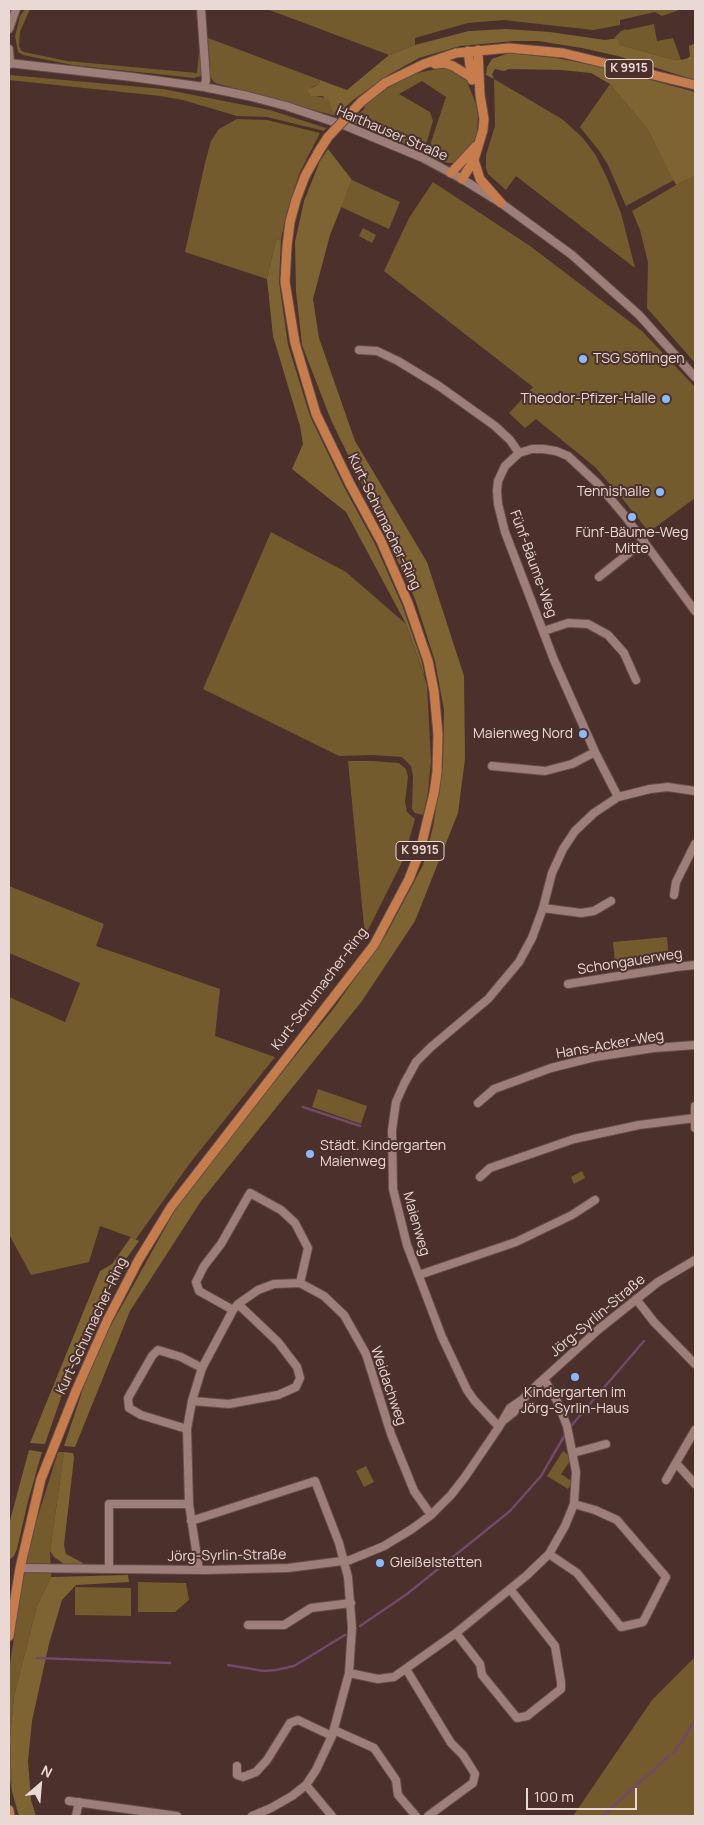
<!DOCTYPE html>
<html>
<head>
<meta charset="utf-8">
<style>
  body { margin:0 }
  #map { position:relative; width:704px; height:1825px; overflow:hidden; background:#4b302c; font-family:Manrope,sans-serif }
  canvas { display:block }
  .frame { position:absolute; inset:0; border:10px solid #ead8d5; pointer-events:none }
  .north { position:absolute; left:15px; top:1760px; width:50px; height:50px; -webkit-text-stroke:4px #4b302c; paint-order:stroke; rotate:27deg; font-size:14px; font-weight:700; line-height:20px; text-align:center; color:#ead8d5 }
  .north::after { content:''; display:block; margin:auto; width:18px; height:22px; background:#ead8d5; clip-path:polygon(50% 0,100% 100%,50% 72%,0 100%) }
  .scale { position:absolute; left:526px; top:1788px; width:111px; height:22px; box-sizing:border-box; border:2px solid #ead8d5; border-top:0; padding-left:6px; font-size:15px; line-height:18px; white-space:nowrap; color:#ead8d5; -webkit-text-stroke:4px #4b302c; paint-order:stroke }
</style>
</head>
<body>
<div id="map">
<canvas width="704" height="1825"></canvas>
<div class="frame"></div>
<div class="north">N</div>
<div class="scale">100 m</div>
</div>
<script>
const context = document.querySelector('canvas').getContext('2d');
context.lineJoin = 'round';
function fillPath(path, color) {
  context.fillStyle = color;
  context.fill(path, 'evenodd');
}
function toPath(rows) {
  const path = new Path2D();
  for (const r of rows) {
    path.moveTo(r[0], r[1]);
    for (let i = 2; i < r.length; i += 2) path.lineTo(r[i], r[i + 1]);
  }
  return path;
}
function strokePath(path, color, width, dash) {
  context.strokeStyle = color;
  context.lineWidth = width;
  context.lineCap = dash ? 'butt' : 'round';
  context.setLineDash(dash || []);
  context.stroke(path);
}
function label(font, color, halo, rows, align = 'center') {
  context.font = font + ' Manrope,sans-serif';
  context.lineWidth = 4;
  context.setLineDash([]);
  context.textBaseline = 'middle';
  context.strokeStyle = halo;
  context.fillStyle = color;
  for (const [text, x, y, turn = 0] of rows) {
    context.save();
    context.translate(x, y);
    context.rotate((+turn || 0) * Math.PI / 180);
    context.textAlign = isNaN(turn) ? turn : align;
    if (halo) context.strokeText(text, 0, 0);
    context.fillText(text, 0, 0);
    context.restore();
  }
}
fillPath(toPath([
  [25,9,30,9,20,32,19,46,21,50,24,52,67,61,197,73,201,32,203,74,201,76,194,78,72,65,23,55,18,52,15,36,20,16],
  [267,9,682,9,662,16,655,12,620,20,620,25,593,30,503,20,468,23,415,38,415,45,389,55],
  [654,24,657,41,673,38,681,60,671,59,620,45,618,38,614,38,621,31,626,29,627,30],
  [208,38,320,80,319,84,312,87,308,93,308,94,325,98,329,101,331,109,336,116,215,83,210,77],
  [442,68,449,68,466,79,476,104,478,116,477,134,472,145,455,163,448,163,439,160,429,155,428,151,446,97,422,81,399,94,430,112,433,121,425,148,419,150,381,133,350,122,365,108,363,106,386,88,412,74],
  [10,75,163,89,270,110,326,128,324,131,267,117,237,116,183,100,160,96,9,80],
  [494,79,562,119,582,137,595,154,607,178,621,213,635,268,516,176,506,190,488,174,486,168,486,155,495,126],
  [610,84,648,130,674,180,626,206,608,165,600,152,580,127],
  [237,119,267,120,320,133,299,174,287,212,281,239,276,240,267,279,185,252,205,163,211,141,219,129],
  [695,176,695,363,647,308,648,262,640,230,632,211,676,185],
  [352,180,400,202,389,229,341,207],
  [433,182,530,246,642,331,695,387,695,498,649,532,621,497,595,467,536,419,525,428,509,413,533,387,384,271,409,218],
  [363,228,376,235,372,243,359,236],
  [271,532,346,572,406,624,427,685,431,761,428,792,423,815,415,813,412,809,413,776,411,766,402,757,372,755,339,756,203,689],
  [348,761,372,761,399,763,406,769,408,777,405,802,407,812,415,819,404,858,365,936],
  [9,886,104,924,96,946,220,989,215,1036,275,1057,190,1163,136,1239,100,1226,89,1262,31,1275,9,1234,9,997,65,1022,80,983,9,953],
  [667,937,669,959,615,964,613,942],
  [318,1089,367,1106,361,1124,312,1107],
  [582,1171,585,1178,574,1184,571,1177],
  [563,1451,572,1458,561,1474,573,1482,568,1489,547,1476],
  [58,1452,64,1452,50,1551,51,1577,37,1606,14,1696,10,1738,12,1792,9,1775,10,1665,19,1601,31,1538],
  [366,1466,374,1482,364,1487,356,1471],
  [138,1582,186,1583,189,1600,175,1612,138,1612],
  [75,1587,131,1588,131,1616,75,1615],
  [695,1657,695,1816,573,1816,652,1700]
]), '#735b2e');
fillPath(toPath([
  [506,29,550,32,605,40,618,38,620,45,671,59,681,60,688,58,690,56,689,46,694,44,695,80,618,56,582,48,538,41,514,41,460,46,419,58,390,74,353,100,336,116,331,109,329,101,322,96,311,96,308,93,308,90,319,84,320,80,347,90,389,55,415,45,469,31],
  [509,53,556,58,599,66,695,92,695,176,676,185,648,130,610,84,591,73,561,70,509,69,504,71,495,69,492,74,494,79,486,75,487,67,492,59],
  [328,149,352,180,330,235,313,299,319,338,355,441,427,562,464,676,465,759,458,813,415,921,362,1001,201,1201,130,1311,75,1447,64,1446,87,1377,109,1329,175,1210,213,1158,334,1008,387,933,423,865,433,827,443,764,444,710,435,661,415,599,365,490,331,420,302,345,296,291,295,242,304,201,320,161],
  [281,239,279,282,288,345,310,416,344,487,375,544,402,605,422,662,425,678,406,624,346,512,292,469,303,444,300,426,273,336,267,279,276,240],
  [131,1237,139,1241,126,1259,66,1383,45,1444,30,1443,100,1271,112,1264],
  [29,1450,42,1452,28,1501,17,1549,14,1556,9,1560,9,1524],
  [64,1452,73,1453,74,1458,64,1545,66,1554,83,1563,82,1566,64,1564,54,1557,50,1551],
  [128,1575,129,1582,76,1585,62,1600,49,1644,32,1721,28,1761,31,1800,36,1816,19,1816,12,1792,10,1738,14,1696,37,1606,51,1577]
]), '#7e6433');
strokePath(toPath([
  [303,1107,360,1126],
  [571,1426,644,1341],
  [360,1626,407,1594,510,1511,541,1476,566,1433],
  [37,1658,170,1663],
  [228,1665,264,1671,276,1670,294,1666,345,1635],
  [673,1753,681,1743,695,1720],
  [647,1776,669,1756],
  [603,1816,644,1778]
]), '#734869', 2.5);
const minor = toPath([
  [201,9,206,80,204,87],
  [9,29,16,9],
  [9,49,10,64],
  [9,63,132,77,204,87,248,96,286,106,346,126,423,158,462,179,501,203,572,255,639,315,695,377],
  [359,350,377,351,398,361,439,386,495,426,510,440,519,453],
  [599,577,644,541],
  [544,631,568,623,588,624,608,635,624,653,636,680],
  [492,766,545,771,572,764,595,752],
  [618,797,595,752,554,660,505,532,498,504,497,491,498,481,505,466,519,453,532,449,543,449,556,451,568,456,598,484,625,516,695,611],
  [674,895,676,882,695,844],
  [543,908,581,913,594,911,611,901],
  [568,984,676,967,695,965],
  [478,1103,494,1089,551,1068,595,1057,654,1048,695,1045],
  [695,1106,695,1128],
  [480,1177,490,1168,574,1139,639,1125,695,1118],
  [419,1275,516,1242,572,1215,595,1200],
  [636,1299,654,1322,695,1364],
  [233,1310,199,1291,196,1282,204,1266,221,1244,250,1193,281,1210,295,1223,308,1248,300,1283],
  [192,1401,229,1404,278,1395,296,1387,300,1378,297,1367,278,1342,238,1304],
  [504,1420,514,1412,523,1399,538,1384,599,1329,658,1282,695,1260],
  [499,1427,474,1400,467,1390,442,1337,407,1245,393,1189,392,1130,396,1102,404,1084,416,1062,431,1047,488,999,519,962,532,938,543,908,552,873,563,849,575,831,594,813,618,797,650,789,668,787,695,791],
  [187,1429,141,1415,129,1408,128,1398,152,1356,158,1350,181,1357,202,1368],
  [573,1453,606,1444],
  [676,1463,695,1484],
  [666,1480,695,1430],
  [191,1521,315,1481,339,1543,348,1577,352,1628,349,1673,332,1736,316,1770,306,1785,292,1796,271,1808,252,1816],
  [549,1554,577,1573,621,1627,643,1622,666,1577,617,1520,595,1510,574,1504],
  [20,1568,204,1570,288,1568,350,1560,384,1546,412,1529,431,1515,451,1495,465,1477,499,1427,510,1408,523,1399],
  [109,1569,109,1504,189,1504],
  [199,1570,189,1504,187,1429,192,1401,202,1368,233,1310,238,1304,258,1290,274,1284,300,1283,324,1296,344,1315,366,1354,391,1434,414,1491,431,1515],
  [248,1625,284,1625,311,1608,351,1603],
  [456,1633,480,1664,482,1675,517,1718,527,1716,561,1689,561,1682,555,1646,510,1589],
  [406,1669,451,1743,463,1755,475,1774,473,1783,428,1816],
  [349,1673,378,1679,394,1677,456,1633,526,1576,549,1554,565,1526,574,1504,576,1472,567,1426,557,1401,544,1379],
  [334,1730,374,1748,396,1780,398,1795,416,1816],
  [237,1766,237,1775,243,1777,256,1772,267,1760,290,1723,298,1720,332,1736],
  [306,1785,332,1816],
  [69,1801,177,1816],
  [76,1816,79,1802]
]);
const major = toPath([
  [468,51,472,80],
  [435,64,444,63,453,66,471,77],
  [361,102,385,83,424,64,456,53,509,48,563,53,695,85],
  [474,160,480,179,501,203],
  [451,173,476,146],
  [462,179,474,160,483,130,484,119,480,95,478,50],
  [9,1636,20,1568,41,1479,76,1391,107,1321,138,1261,171,1207,374,945,409,879,420,851,434,793,437,772,438,734,434,691,428,661,408,603,381,541,350,484,316,414,295,343,285,282,287,246,290,222,296,200,305,176,319,151],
  [9,1810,10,1816]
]);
strokePath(minor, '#644d4a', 10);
strokePath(major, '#644d4a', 11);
strokePath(minor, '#9e7e79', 8);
strokePath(major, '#c67d4b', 9);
const majorBridge = toPath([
  [319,151,328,137,361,102]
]);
strokePath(majorBridge, '#644d4a', 11, []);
strokePath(majorBridge, '#c67d4b', 9);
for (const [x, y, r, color] of [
  [583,359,5,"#8abafc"],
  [666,399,5,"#8abafc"],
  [660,492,5,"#8abafc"],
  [632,517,5,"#8abafc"],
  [583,734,5,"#8abafc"],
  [310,1154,5,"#8abafc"],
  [575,1377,5,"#8abafc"],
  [380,1563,5,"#8abafc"]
]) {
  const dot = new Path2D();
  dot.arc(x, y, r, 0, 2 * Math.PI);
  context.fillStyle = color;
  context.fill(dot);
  strokePath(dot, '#4b302c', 2);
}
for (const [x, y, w] of [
  [629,69,48],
  [420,851,48]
]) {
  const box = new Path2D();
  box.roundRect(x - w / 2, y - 9.5, w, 19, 4);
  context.fillStyle = '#4b302c';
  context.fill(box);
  strokePath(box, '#ead8d5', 1);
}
label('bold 12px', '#ead8d5', null, [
  ["K 9915",629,69],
  ["K 9915",420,851]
]);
label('14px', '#ead8d5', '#4b302c', [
  ["Harthauser Straße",392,134,23],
  ["Kurt-Schumacher-Ring",384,522,64],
  ["Fünf-Bäume-Weg",533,564,70],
  ["Schongauerweg",630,962,-9],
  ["Kurt-Schumacher-Ring",320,989,-53],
  ["Hans-Acker-Weg",610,1045,-10],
  ["Maienweg",416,1224,74],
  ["Jörg-Syrlin-Straße",598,1316,-40],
  ["Kurt-Schumacher-Ring",92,1326,-65],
  ["Weidachweg",388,1386,71],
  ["Jörg-Syrlin-Straße",227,1556,-1]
]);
label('14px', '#ead8d5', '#4b302c', [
  ["TSG Söflingen",593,359],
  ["Theodor-Pfizer-Halle",656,399,"right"],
  ["Tennishalle",650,492,"right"],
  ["Fünf-Bäume-Weg",632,533,"center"],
  ["Mitte",632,549,"center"],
  ["Maienweg Nord",573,734,"right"],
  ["Städt. Kindergarten",320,1146],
  ["Maienweg",320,1162],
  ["Kindergarten im",575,1393,"center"],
  ["Jörg-Syrlin-Haus",575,1409,"center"],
  ["Gleißelstetten",390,1563]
], 'left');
</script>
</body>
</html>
